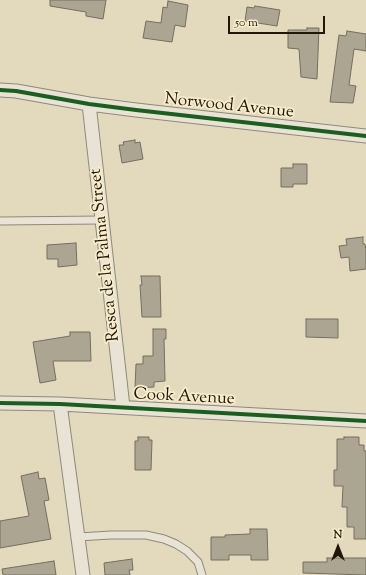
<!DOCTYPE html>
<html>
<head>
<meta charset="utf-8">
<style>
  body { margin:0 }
  #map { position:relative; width:366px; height:575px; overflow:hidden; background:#e3dabe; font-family:"Sorts Mill Goudy",serif }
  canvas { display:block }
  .north { position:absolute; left:318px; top:527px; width:40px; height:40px; -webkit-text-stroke:3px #f7eccb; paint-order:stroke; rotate:0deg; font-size:11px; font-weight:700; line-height:16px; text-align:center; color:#221609 }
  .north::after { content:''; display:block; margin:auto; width:14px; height:18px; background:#221609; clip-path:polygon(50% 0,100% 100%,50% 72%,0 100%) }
  .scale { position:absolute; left:228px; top:16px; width:97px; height:18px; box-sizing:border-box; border:2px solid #221609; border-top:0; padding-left:5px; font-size:12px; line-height:14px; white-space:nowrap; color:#221609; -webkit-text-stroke:3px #f7eccb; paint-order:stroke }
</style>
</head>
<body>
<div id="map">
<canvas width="366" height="575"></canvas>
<div class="north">N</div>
<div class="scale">50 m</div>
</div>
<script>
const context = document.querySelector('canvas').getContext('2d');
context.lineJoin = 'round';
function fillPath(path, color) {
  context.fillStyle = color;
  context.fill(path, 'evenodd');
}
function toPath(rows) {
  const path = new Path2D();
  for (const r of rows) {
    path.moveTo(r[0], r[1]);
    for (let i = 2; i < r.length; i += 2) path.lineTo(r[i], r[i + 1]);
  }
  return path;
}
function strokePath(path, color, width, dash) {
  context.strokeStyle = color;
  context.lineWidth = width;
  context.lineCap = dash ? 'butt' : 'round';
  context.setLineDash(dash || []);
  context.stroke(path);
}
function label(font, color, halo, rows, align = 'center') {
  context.font = font + ' "Sorts Mill Goudy",serif';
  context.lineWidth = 3.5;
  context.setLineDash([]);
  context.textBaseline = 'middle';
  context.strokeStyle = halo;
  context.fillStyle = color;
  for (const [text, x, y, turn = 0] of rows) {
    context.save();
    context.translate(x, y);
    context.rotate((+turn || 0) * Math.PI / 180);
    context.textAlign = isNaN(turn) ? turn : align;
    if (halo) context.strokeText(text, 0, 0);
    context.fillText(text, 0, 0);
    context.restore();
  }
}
const building = toPath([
  [50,0,106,0,103,19,86,16,86,12,50,6,50,0],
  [168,1,188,5,185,27,175,25,172,42,143,38,146,21,161,23,163,7,167,8,168,1],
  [255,6,280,10,277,26,245,21,247,7,254,8,255,6],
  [307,28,319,28,317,79,301,77,299,49,288,48,288,30,307,30,307,28],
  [347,31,366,34,366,51,354,49,349,85,356,86,353,103,330,102,339,35,346,36,347,31],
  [135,140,135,143,140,142,143,159,122,163,119,145,124,145,123,142,135,140],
  [293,164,307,164,307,184,293,184,293,187,281,187,281,168,293,168,293,164],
  [363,237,363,244,365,244,366,249,366,269,350,271,349,257,341,258,339,246,347,245,346,239,363,237],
  [76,243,77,265,58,267,58,259,47,259,47,245,76,243],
  [141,276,160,276,161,317,142,317,140,285,142,285,141,276],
  [306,319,338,319,338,338,306,337,306,319],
  [153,329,166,329,166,339,164,339,165,381,154,382,154,387,135,388,136,364,143,364,143,356,153,356,153,329],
  [70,332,90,332,91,361,53,361,56,380,40,383,33,342,70,336,70,332],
  [138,437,149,437,149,440,152,440,151,470,135,470,135,441,138,441,138,437],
  [344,437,359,437,359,445,364,445,364,451,366,451,366,539,354,539,354,527,347,527,347,507,342,507,343,486,334,486,334,470,337,470,337,439,344,439,344,437],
  [38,472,39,479,45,478,49,500,44,501,51,539,0,548,0,521,29,516,21,476,38,472],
  [250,529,267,529,268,560,251,560,251,555,229,555,229,560,211,560,211,537,225,537,225,535,250,534,250,529],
  [327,558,366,558,366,575,303,573,303,562,327,562,327,558],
  [132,559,133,570,129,570,130,575,105,575,104,563,132,559],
  [54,561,56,575,3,575,2,569,54,561]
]);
fillPath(building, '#aca592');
strokePath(building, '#746e5f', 1);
const service = toPath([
  [0,221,102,220],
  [78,537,111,535,146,535,164,539,176,544,187,551,198,562,202,575]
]);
const minor = toPath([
  [0,90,16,91,89,104,136,110,366,136],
  [89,104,123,407],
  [0,403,60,404,366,421],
  [60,404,83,575]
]);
strokePath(service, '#8f8978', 9);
strokePath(minor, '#8f8978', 15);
strokePath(service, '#e8e3d5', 7);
strokePath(minor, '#e8e3d5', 13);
strokePath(toPath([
  [0,90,16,91,89,104,136,110,366,136],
  [0,403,60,404,366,421]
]), '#1b5e20', 4);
label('17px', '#221609', '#f7eccb', [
  ["Norwood Avenue",229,107,6],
  ["Resca de la Palma Street",106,255,-96],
  ["Cook Avenue",184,398,3]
]);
</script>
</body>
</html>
